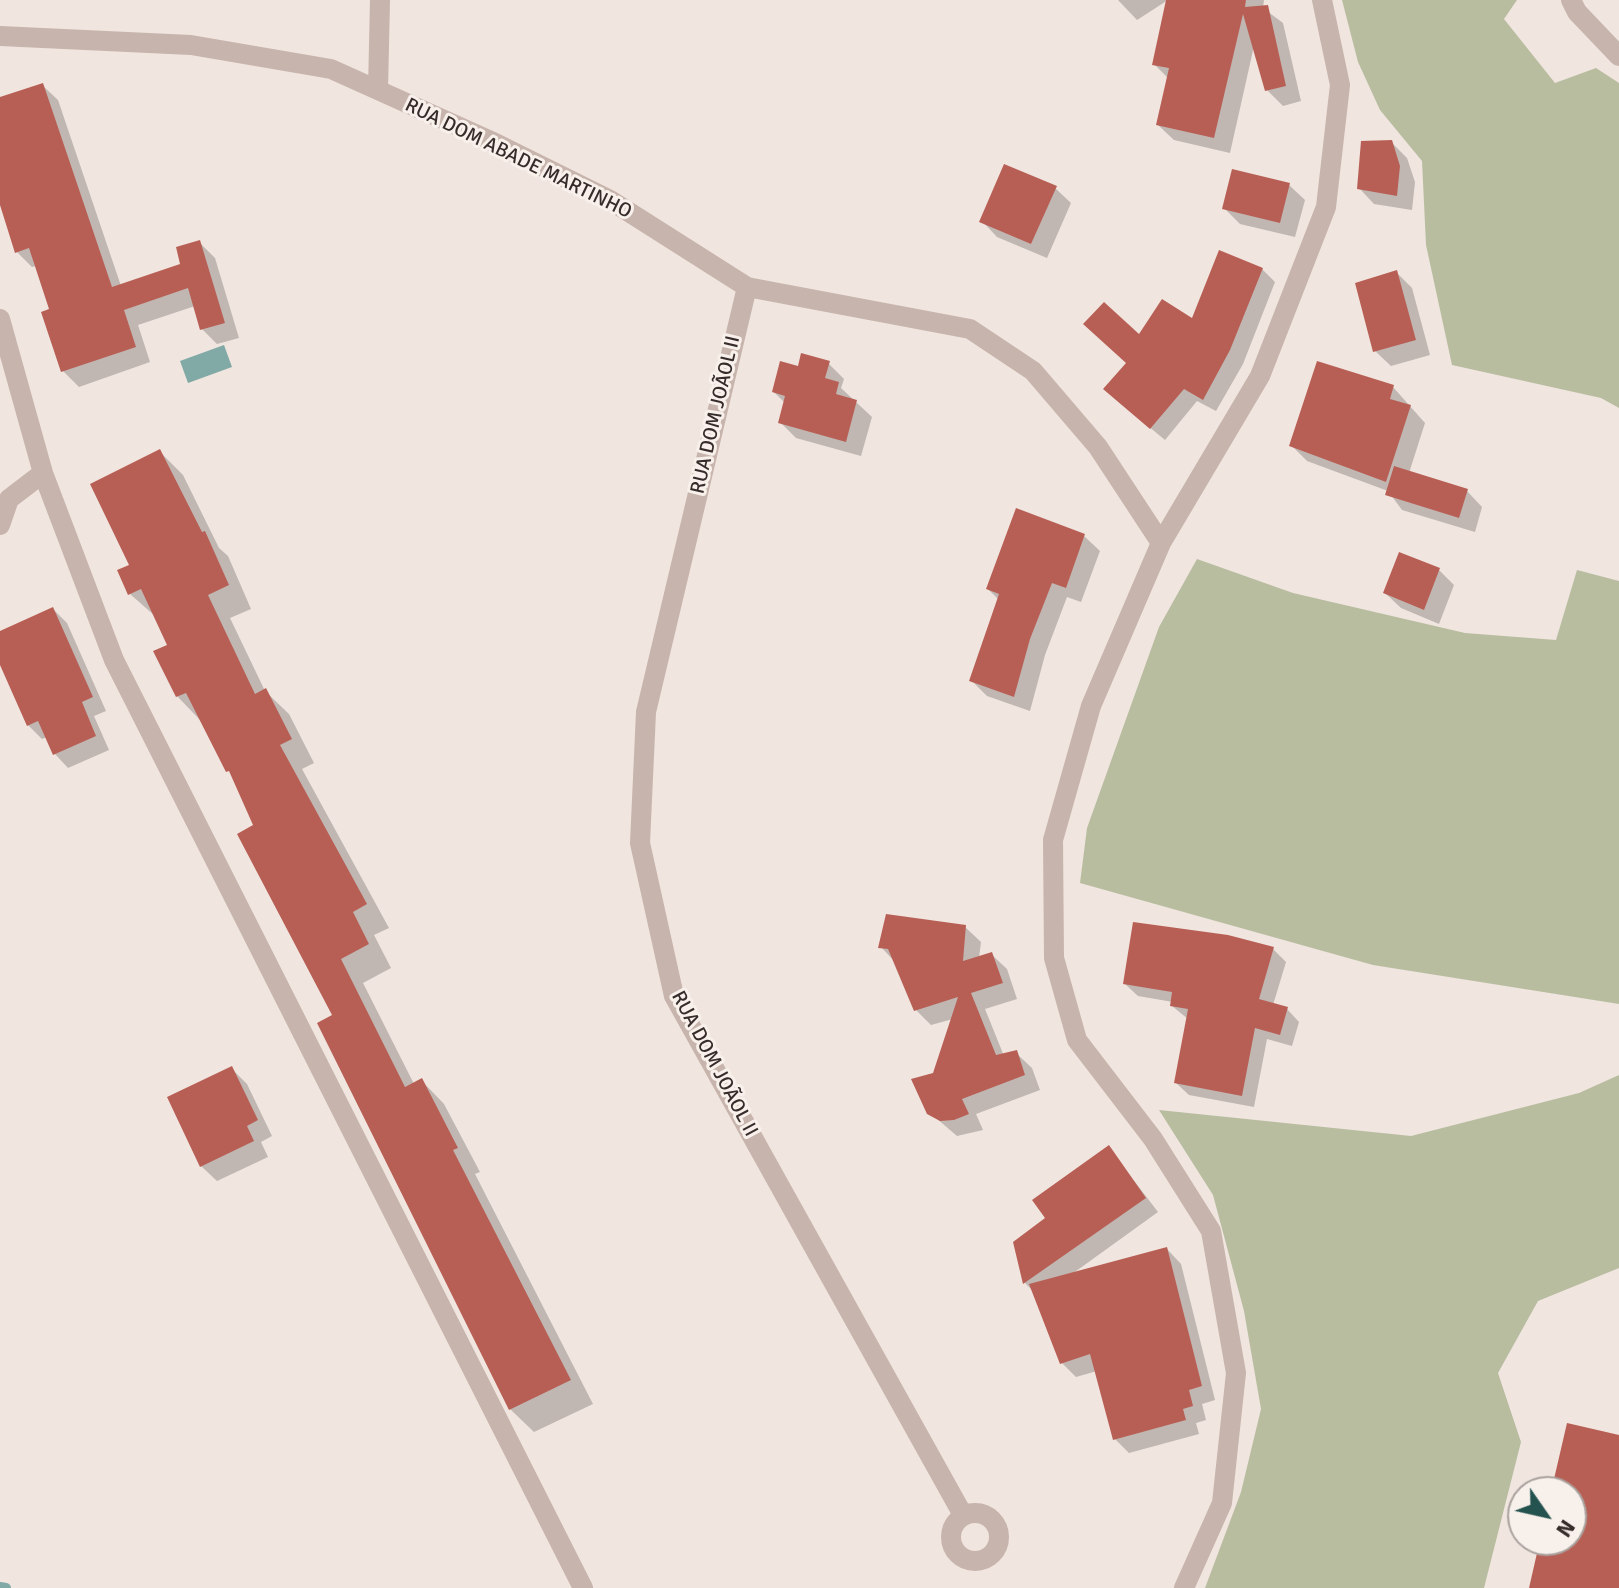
<!DOCTYPE html>
<html>
<head>
<meta charset="utf-8">
<style>
  body { margin:0 }
  #map { position:relative; width:1619px; height:1588px; overflow:hidden; background:#f0e5df; font-family:Signika,sans-serif }
  canvas { display:block }
  .north { position:absolute; left:1507px; top:1476px; width:80px; height:80px; box-sizing:border-box; background:#f8f0eb; border:2px solid #aaa29e; border-radius:50%; rotate:124deg; font-size:22px; font-weight:700; line-height:32px; text-align:center; color:#362c2a }
  .north::after { content:''; display:block; margin:auto; width:28px; height:36px; background:#24524f; clip-path:polygon(50% 0,100% 100%,50% 72%,0 100%) }
</style>
</head>
<body>
<div id="map">
<canvas width="1619" height="1588"></canvas>
<div class="north">N</div>
</div>
<script>
const context = document.querySelector('canvas').getContext('2d');
context.lineJoin = 'round';
function fillPath(path, color) {
  context.fillStyle = color;
  context.fill(path, 'evenodd');
}
function toPath(rows) {
  const path = new Path2D();
  for (const r of rows) {
    if (r.length === 3) {
      path.moveTo(r[0] + r[2], r[1]);
      path.arc(r[0], r[1], r[2], 0, 2 * Math.PI);
      continue;
    }
    path.moveTo(r[0], r[1]);
    for (let i = 2; i < r.length; i += 2) path.lineTo(r[i], r[i + 1]);
  }
  return path;
}
function strokePath(path, color, width, dash) {
  context.strokeStyle = color;
  context.lineWidth = width;
  context.lineCap = dash ? 'butt' : 'round';
  context.setLineDash(dash || []);
  context.stroke(path);
}
function label(font, color, halo, rows, align = 'center') {
  context.font = font + ' Signika,sans-serif';
  context.lineWidth = 6;
  context.setLineDash([]);
  context.textBaseline = 'middle';
  context.strokeStyle = halo;
  context.fillStyle = color;
  for (const [text, x, y, turn = 0] of rows) {
    context.save();
    context.translate(x, y);
    context.rotate((+turn || 0) * Math.PI / 180);
    context.textAlign = isNaN(turn) ? turn : align;
    if (halo) context.strokeText(text, 0, 0);
    context.fillText(text, 0, 0);
    context.restore();
  }
}
fillPath(toPath([
  [1342,0,1517,0,1504,19,1555,83,1596,68,1619,83,1619,408,1601,398,1452,365,1426,245,1422,161,1380,110,1358,62],
  [1197,559,1293,593,1465,633,1556,640,1577,570,1619,581,1619,1004,1373,965,1080,883,1087,828,1159,627],
  [1619,1075,1619,1268,1538,1301,1498,1373,1521,1442,1484,1588,1205,1588,1241,1492,1261,1409,1244,1311,1213,1195,1159,1110,1411,1136,1579,1093]
]), '#b8bda0');
fillPath(toPath([
  [224,345,232,367,188,383,180,361]
]), '#81aaa6');
fillPath(toPath([
  [1118,0,1264,0,1263,8,1283,23,1301,101,1283,106,1267,90,1254,46,1230,153,1174,140,1158,125,1169,79,1154,64,1168,0,1137,20],
  [42,85,58,100,121,286,183,265,200,243,215,258,239,338,217,344,202,329,195,306,138,325,150,362,79,387,63,371,51,311,36,266,32,267,17,252,0,177,0,99],
  [1391,142,1407,158,1415,182,1412,210,1374,204,1359,188],
  [1289,185,1305,200,1295,237,1240,224,1224,208],
  [1055,188,1071,203,1047,258,997,237,982,221],
  [1262,269,1275,282,1243,364,1216,411,1197,401,1165,440,1119,402,1128,363,1140,337,1193,321],
  [1397,273,1412,288,1430,355,1391,366,1375,351],
  [828,363,844,379,841,388,872,417,861,456,796,438,780,422,785,403,774,392,799,369],
  [1393,387,1425,423,1409,473,1467,491,1482,507,1475,532,1402,510,1388,491,1307,461,1291,445],
  [160,452,183,475,219,548,228,556,251,609,230,618,265,691,289,714,314,763,302,769,389,928,374,935,391,968,363,983,414,1084,421,1080,444,1104,480,1172,475,1174,593,1404,534,1432,510,1409,335,1016,234,777,200,720,177,696,169,646,155,616,130,594,132,566],
  [1084,536,1100,551,1081,602,1067,597,1045,655,1030,711,987,696,972,681,999,600,988,589],
  [1439,570,1454,585,1439,624,1401,608,1385,593],
  [53,609,67,623,106,711,94,716,109,750,68,768,55,754,47,737,42,739,28,725,0,660,0,633],
  [965,927,981,942,979,958,991,954,1007,969,1017,999,985,1009,1004,1056,1016,1053,1032,1068,1040,1090,976,1114,983,1130,957,1136,929,1112,934,1074,953,1019,931,1025,916,1010,895,962,881,947],
  [1273,949,1286,962,1273,1005,1287,1009,1299,1022,1292,1046,1267,1039,1254,1107,1189,1095,1176,1083,1188,1019,1172,1006,1173,1002,1138,996,1125,984],
  [232,1069,247,1084,272,1136,261,1142,268,1157,217,1181,201,1166],
  [1109,1148,1158,1212,1072,1274,1167,1249,1181,1264,1215,1400,1202,1404,1206,1420,1196,1423,1199,1434,1129,1453,1115,1439,1097,1371,1076,1377,1062,1363,1036,1294,1025,1283,1015,1243,1047,1219]
]), '#0003');
strokePath(toPath([
  [0,1587,6,1588]
]), '#81aaa6', 10);
fillPath(toPath([
  [1166,0,1246,0,1245,7,1268,5,1286,86,1265,91,1243,14,1214,138,1156,125,1169,68,1152,65],
  [43,83,112,287,180,264,176,247,200,240,225,323,200,330,188,288,124,310,136,347,61,372,41,312,49,309,29,248,15,253,0,205,0,97],
  [1392,140,1400,166,1397,196,1357,189,1361,141],
  [1004,164,1057,186,1031,244,979,222],
  [1232,169,1290,183,1280,223,1222,209],
  [1219,250,1263,268,1230,350,1203,400,1184,389,1150,429,1103,389,1126,363,1083,324,1104,302,1139,334,1162,299,1192,318],
  [1397,270,1416,340,1373,352,1355,283],
  [801,353,830,361,825,378,839,382,836,394,857,400,846,442,778,423,785,396,772,392,780,361,798,366],
  [1317,361,1394,385,1390,399,1411,405,1386,482,1289,446],
  [160,449,202,532,205,531,229,585,208,595,255,694,266,688,292,739,280,745,367,904,353,912,369,944,341,959,405,1087,422,1078,458,1148,453,1150,571,1380,509,1410,317,1023,332,1015,237,834,253,825,229,771,226,772,186,693,176,697,153,651,167,645,141,589,128,595,117,570,129,565,90,484],
  [1394,466,1468,489,1459,518,1385,495],
  [1016,508,1085,534,1066,588,1052,583,1030,639,1014,697,969,681,999,594,986,589],
  [1399,552,1440,568,1424,610,1383,593],
  [53,607,93,697,82,702,96,736,53,755,38,721,27,726,0,665,0,631],
  [886,914,966,925,963,961,992,952,1003,983,971,993,996,1055,1017,1050,1025,1075,962,1099,969,1114,954,1120,940,1121,927,1114,911,1079,933,1073,958,997,914,1011,888,949,878,948],
  [1133,922,1228,935,1274,947,1259,999,1288,1007,1280,1035,1255,1028,1242,1096,1174,1083,1188,1009,1170,1006,1172,992,1123,984],
  [232,1066,258,1120,247,1126,254,1141,200,1167,167,1097],
  [1109,1145,1146,1198,1023,1284,1013,1242,1045,1218,1032,1200],
  [1167,1247,1202,1386,1189,1390,1193,1406,1183,1409,1186,1420,1113,1440,1090,1354,1060,1364,1029,1284],
  [1567,1423,1619,1435,1619,1588,1529,1588,1540,1540,1571,1540,1571,1492,1551,1492]
]), '#b85f55');
strokePath(toPath([
  [1571,0,1577,12,1619,56],
  [0,36,191,45,331,69,491,141,610,200,747,287,970,329,1033,371,1098,447,1161,543],
  [378,90,380,0],
  [747,287,646,712,640,843,674,996,963,1515],
  [0,319,43,473,114,660,583,1588],
  [0,525,9,499,43,473],
  [975,1537,24],
  [1184,1588,1222,1503,1236,1373,1211,1231,1153,1139,1077,1040,1054,958,1053,840,1091,706,1161,543,1260,376,1326,207,1340,85,1322,0]
]), '#c7b4ac', 20);
label('20px', '#362c2a', '#f8f0eb', [
  ["RUA DOM ABADE MARTINHO",518,159,26],
  ["RUA DOM JOÃOL II",716,415,-77],
  ["RUA DOM JOÃOL II",714,1064,62]
]);
</script>
</body>
</html>
